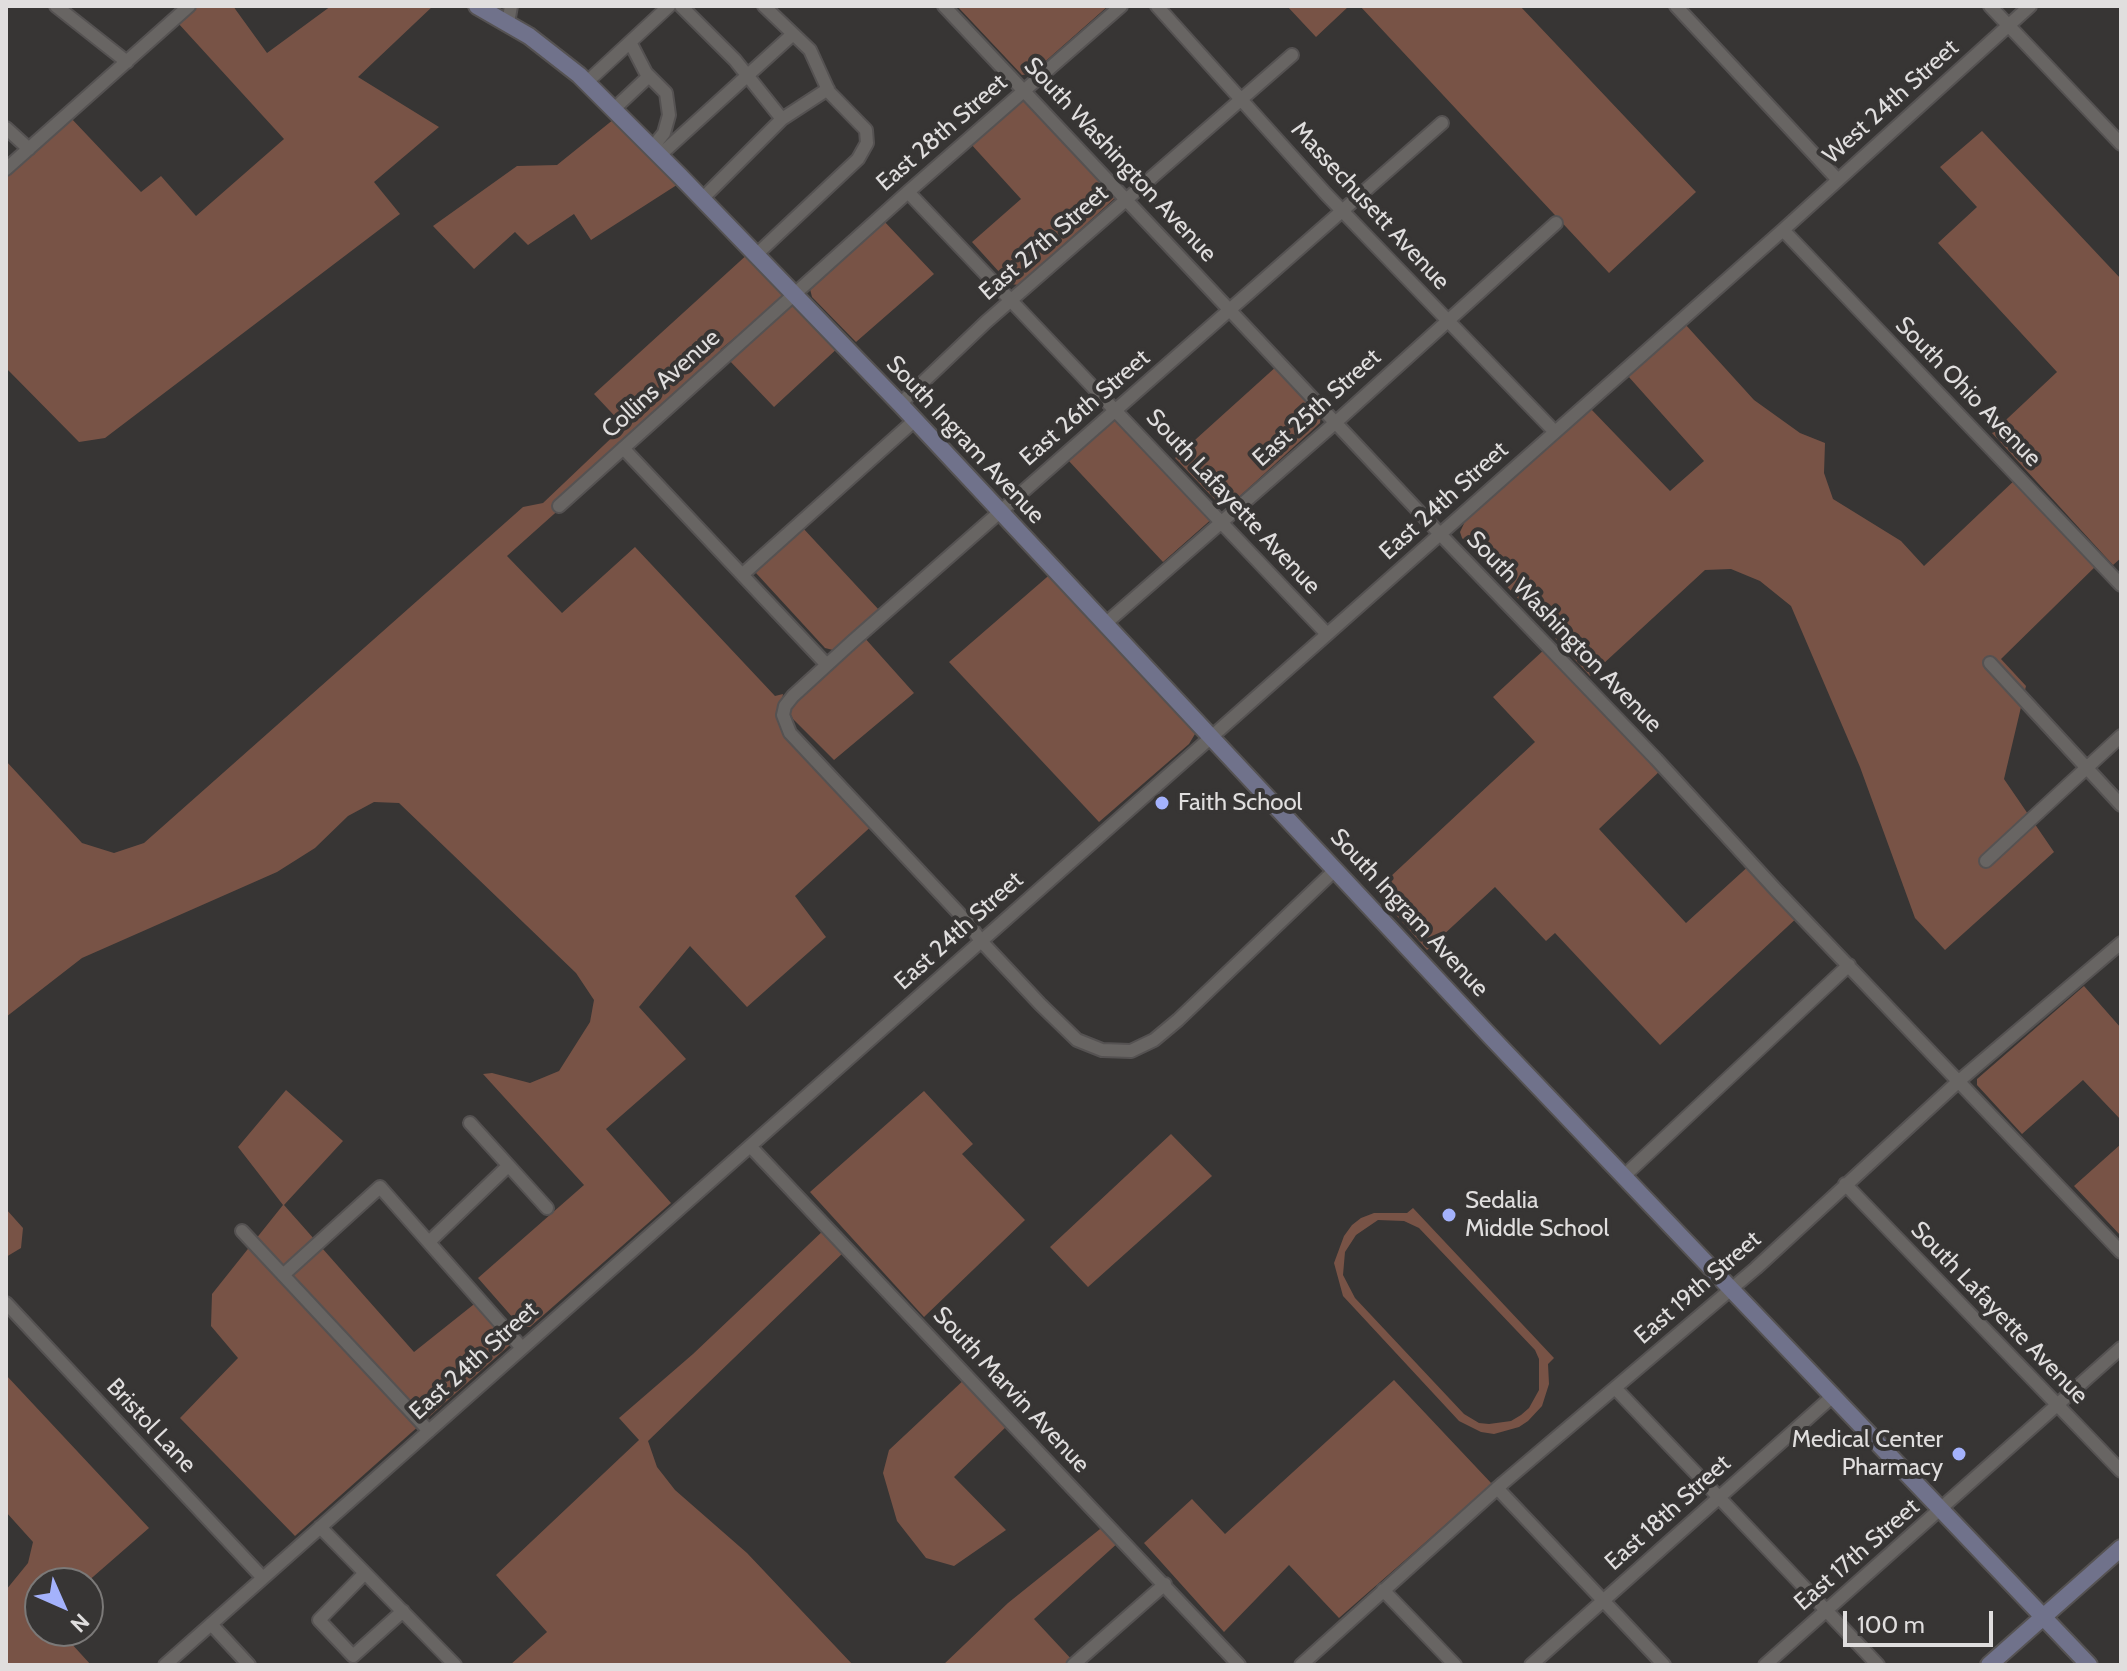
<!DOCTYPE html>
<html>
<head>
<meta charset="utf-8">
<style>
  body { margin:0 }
  #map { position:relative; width:2127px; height:1671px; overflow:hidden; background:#373534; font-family:Cabin,sans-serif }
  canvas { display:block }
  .frame { position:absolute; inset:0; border:8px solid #e0dede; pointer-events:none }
  .north { position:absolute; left:24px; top:1567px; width:80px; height:80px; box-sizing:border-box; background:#373534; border:2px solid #7b7978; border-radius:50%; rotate:135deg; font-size:22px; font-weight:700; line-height:32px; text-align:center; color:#e0dede }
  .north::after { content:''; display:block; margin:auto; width:28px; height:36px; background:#a4b2fc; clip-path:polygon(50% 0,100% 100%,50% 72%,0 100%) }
  .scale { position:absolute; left:1843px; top:1611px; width:150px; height:36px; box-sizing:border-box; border:4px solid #e0dede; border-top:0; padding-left:10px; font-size:24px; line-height:28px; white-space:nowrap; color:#e0dede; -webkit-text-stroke:6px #373534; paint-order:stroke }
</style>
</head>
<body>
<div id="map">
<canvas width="2127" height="1671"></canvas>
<div class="frame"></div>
<div class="north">N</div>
<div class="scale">100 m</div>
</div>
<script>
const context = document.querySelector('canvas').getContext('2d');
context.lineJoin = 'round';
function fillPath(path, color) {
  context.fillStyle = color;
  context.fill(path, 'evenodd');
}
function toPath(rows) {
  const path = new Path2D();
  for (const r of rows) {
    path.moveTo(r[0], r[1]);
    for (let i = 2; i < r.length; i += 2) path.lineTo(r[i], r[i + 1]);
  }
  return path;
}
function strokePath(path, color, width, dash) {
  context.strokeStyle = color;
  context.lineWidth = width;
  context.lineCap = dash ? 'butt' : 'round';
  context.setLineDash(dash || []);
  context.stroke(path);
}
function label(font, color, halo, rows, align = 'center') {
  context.font = font + ' Cabin,sans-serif';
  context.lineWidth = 8;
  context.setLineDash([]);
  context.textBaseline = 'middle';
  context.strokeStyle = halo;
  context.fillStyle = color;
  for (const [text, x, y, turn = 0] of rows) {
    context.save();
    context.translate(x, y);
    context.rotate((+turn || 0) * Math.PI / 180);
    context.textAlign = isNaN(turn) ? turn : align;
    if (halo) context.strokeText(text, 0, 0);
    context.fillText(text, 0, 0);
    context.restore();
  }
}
fillPath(toPath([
  [196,6,233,6,267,53,331,6,433,6,358,77,439,127,374,182,400,214,105,438,79,442,6,368,6,173,70,117,141,192,161,176,196,216,284,139,178,23],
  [957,6,1108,6,1031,74,1022,75],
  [1287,6,1349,6,1316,37],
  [1360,6,1520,6,1696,192,1609,273],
  [1022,98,1116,191,1115,198,1019,285,1010,284,972,242,1021,199,970,143],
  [619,115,683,181,591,240,574,214,528,245,515,232,474,269,433,226,517,166,557,165],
  [1982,131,2121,279,2121,558,2113,565,1992,433,2057,372,1938,243,1977,207,1940,167],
  [883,220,934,274,856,342,812,297,810,289,814,283],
  [750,252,784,293,779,301,721,349,717,359,572,498,507,556,562,613,635,547,775,696,783,694,780,713,876,822,795,896,826,937,747,1007,690,946,639,1007,686,1059,606,1129,671,1203,530,1327,521,1327,478,1278,584,1185,483,1074,492,1073,530,1083,559,1071,590,1022,594,1000,576,973,399,803,374,802,348,816,315,848,277,872,82,958,6,1017,6,761,82,843,114,853,144,843,523,507,543,503,624,426,594,394],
  [791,303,800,304,840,346,774,407,728,359],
  [1685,324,1754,400,1800,433,1825,443,1824,473,1833,499,1901,541,1924,566,2018,477,2100,562,2001,659,2026,686,2004,779,2054,852,1945,950,1915,918,1860,767,1791,606,1760,581,1731,569,1705,570,1590,676,1462,538,1460,532,1468,515,1590,408,1670,491,1704,461,1628,376],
  [1278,365,1321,414,1320,423,1229,506,1221,506,1175,458],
  [1118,414,1214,517,1163,562,1068,460],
  [802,527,879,610,833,650,825,648,756,573,757,567],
  [1054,571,1196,725,1195,734,1189,744,1099,822,949,662],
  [863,636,914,693,834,760,793,719,788,709],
  [1546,648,1662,769,1599,829,1686,923,1752,863,1800,915,1660,1045,1555,933,1546,941,1495,887,1427,950,1375,891,1535,742,1493,697],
  [2084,986,2121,1028,2121,1120,2083,1080,2022,1134,1977,1085,1977,1079],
  [286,1090,343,1141,284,1205,414,1352,478,1301,511,1344,295,1536,180,1418,238,1358,211,1326,212,1294,283,1205,238,1147],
  [924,1091,973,1144,962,1154,1025,1220,924,1317,810,1192],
  [1171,1134,1212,1176,1088,1287,1050,1247],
  [2121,1144,2121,1236,2074,1186],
  [1413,1208,1554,1358,1548,1364,1549,1384,1542,1406,1528,1421,1519,1427,1494,1434,1481,1432,1459,1421,1343,1296,1334,1263,1344,1236,1352,1225,1361,1218,1374,1213,1407,1213],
  [1378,1220,1404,1221,1419,1228,1535,1350,1539,1359,1539,1390,1529,1408,1521,1415,1511,1421,1489,1424,1479,1423,1464,1414,1355,1298,1343,1275,1345,1252,1356,1235],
  [6,1209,23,1228,21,1248,6,1257],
  [826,1228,847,1249,648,1441,657,1467,675,1490,747,1553,853,1665,510,1665,547,1632,496,1575,639,1440,619,1418,693,1354],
  [6,1375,149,1528,86,1583,40,1583,40,1631,60,1631,91,1665,6,1665,6,1590,28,1563,33,1542,6,1512],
  [967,1377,1009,1424,954,1477,1006,1530,954,1566,926,1558,897,1521,883,1473,889,1450],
  [1394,1380,1492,1484,1339,1618,1289,1565,1224,1632,1144,1543,1192,1499,1225,1534],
  [1105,1525,1120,1541,1034,1619,1074,1662,1071,1665,943,1665,1008,1603]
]), '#785346');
const street = toPath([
  [56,6,127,62],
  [681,6,735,60,782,119],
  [944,6,1440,534,1656,759,1776,890,2121,1252],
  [1157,6,1326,194,1555,432],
  [1676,6,1838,180],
  [1990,6,2121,144],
  [508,23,511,6],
  [630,42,646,73,666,93,669,115,664,133,652,148],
  [587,82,669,6],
  [614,109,649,76],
  [6,128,29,149],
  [660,155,793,34],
  [6,169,189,6],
  [908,192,1327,634],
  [702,199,782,119,828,89],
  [1783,230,2121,585],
  [756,255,858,159,867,143,866,130,829,92,810,50,764,6],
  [900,404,986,322,1292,55],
  [623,448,827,665],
  [559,506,908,192,1121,6],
  [743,574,915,420],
  [1105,624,1335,423,1556,223],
  [1990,663,2121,805],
  [1986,861,2121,736],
  [1336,869,1178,1020,1154,1040,1131,1051,1102,1050,1077,1040,1040,1004,981,941,968,923,790,733,783,715,785,706,793,696,852,642,1442,123],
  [470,1123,547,1208],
  [750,1146,1239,1665],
  [1624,1176,1849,965],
  [1845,1184,2121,1471],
  [242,1231,429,1431],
  [429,1242,508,1166],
  [283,1275,380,1187,522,1348],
  [6,1303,263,1578],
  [1616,1389,1878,1665],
  [1497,1488,1664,1665],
  [320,1527,455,1665],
  [365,1573,319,1620,353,1656,403,1611],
  [1383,1590,1455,1665],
  [211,1624,249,1665],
  [165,1665,1783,230,2030,6],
  [1073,1665,1165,1584],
  [1301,1665,1503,1483,1756,1268,1960,1080,2121,943],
  [1531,1665,1834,1395],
  [1765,1665,2121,1348]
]);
const secondary = toPath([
  [477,6,529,36,579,75,679,175,900,404,1491,1037,2089,1665],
  [1989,1665,2121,1548]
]);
strokePath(street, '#555252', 16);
strokePath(secondary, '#555252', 20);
strokePath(street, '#686563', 12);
strokePath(secondary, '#70728b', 16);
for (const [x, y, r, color] of [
  [1162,803,8,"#a4b2fc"],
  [1449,1215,8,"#a4b2fc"],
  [1959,1454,8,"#a4b2fc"]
]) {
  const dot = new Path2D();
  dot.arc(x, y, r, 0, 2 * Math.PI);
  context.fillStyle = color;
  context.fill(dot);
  strokePath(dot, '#373534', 3);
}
label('24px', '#e0dede', '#373534', [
  ["West 24th Street",1891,102,-42],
  ["East 28th Street",942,133,-41],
  ["South Washington Avenue",1120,160,47],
  ["Massechusett Avenue",1370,206,47],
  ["East 27th Street",1044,243,-41],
  ["Collins Avenue",661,384,-42],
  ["South Ohio Avenue",1968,392,46],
  ["East 26th Street",1085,408,-41],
  ["East 25th Street",1317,408,-42],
  ["South Ingram Avenue",965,440,47],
  ["East 24th Street",1444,501,-42],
  ["South Lafayette Avenue",1233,502,47],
  ["South Washington Avenue",1564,632,46],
  ["South Ingram Avenue",1409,913,47],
  ["East 24th Street",959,931,-42],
  ["East 19th Street",1698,1288,-41],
  ["South Lafayette Avenue",1999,1313,46],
  ["East 24th Street",474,1361,-42],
  ["South Marvin Avenue",1011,1390,47],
  ["Bristol Lane",151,1426,47],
  ["East 18th Street",1668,1513,-42],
  ["East 17th Street",1857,1555,-41]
]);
label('24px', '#e0dede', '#373534', [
  ["Faith School",1178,803],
  ["Sedalia",1465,1201],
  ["Middle School",1465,1229],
  ["Medical Center",1943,1440,"right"],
  ["Pharmacy",1943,1468,"right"]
], 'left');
</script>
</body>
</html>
